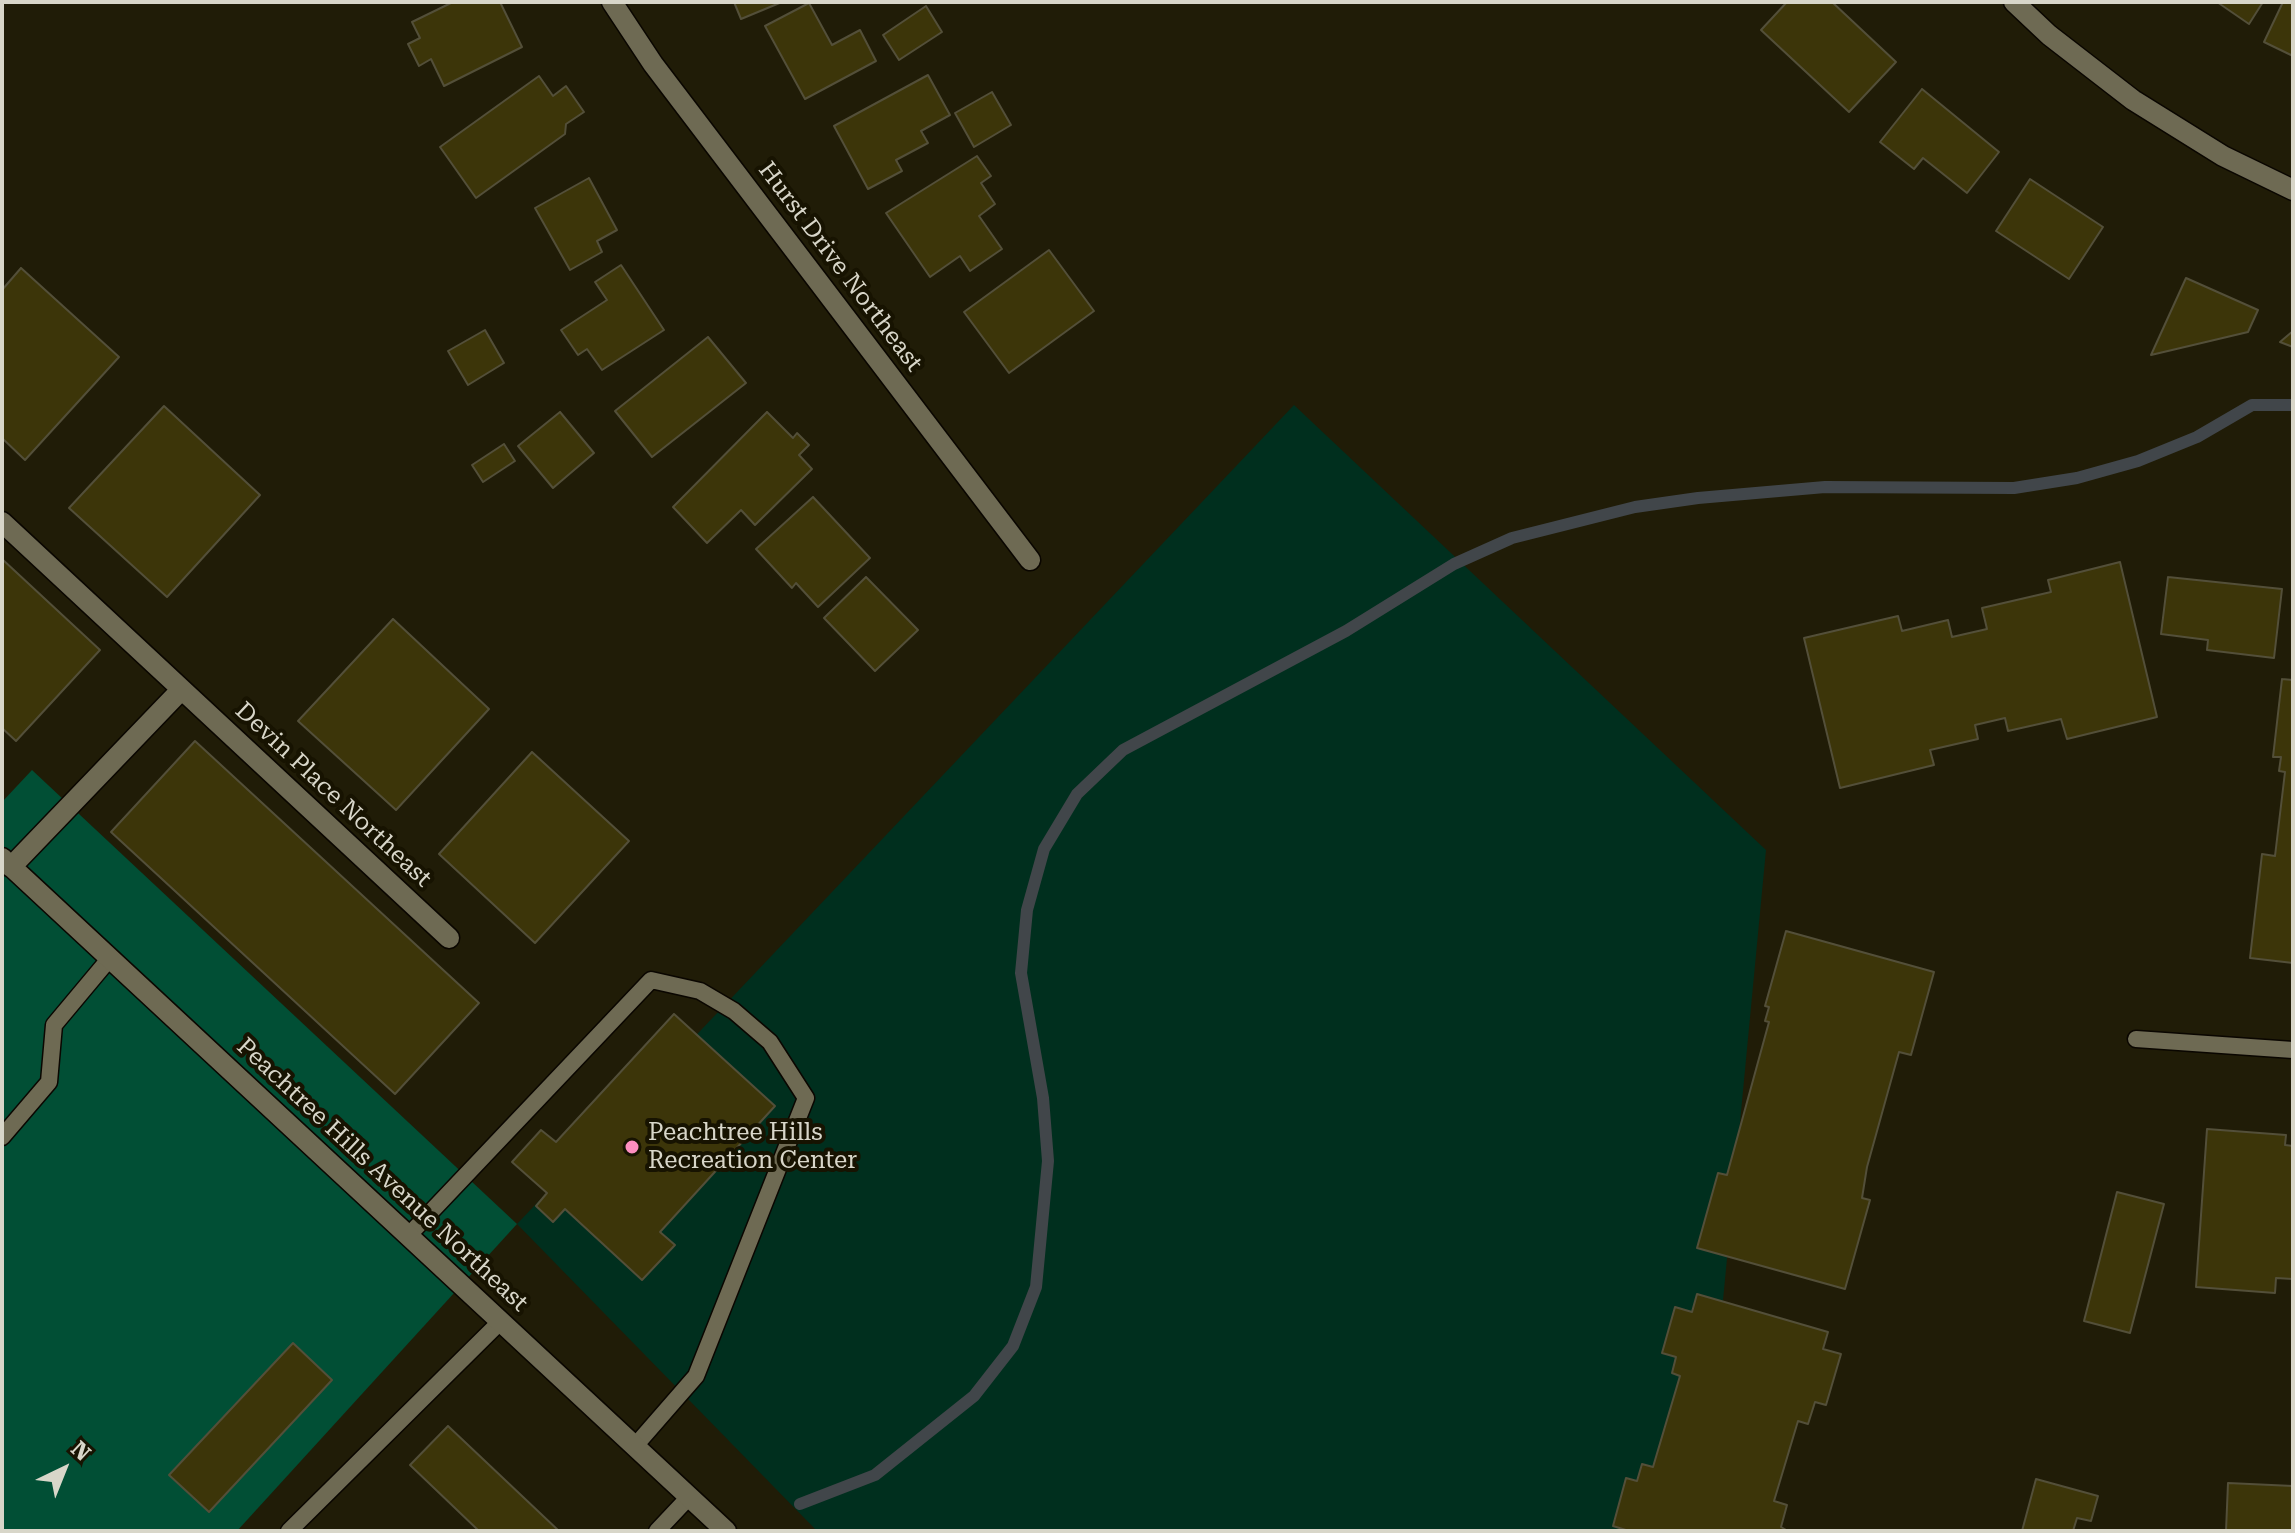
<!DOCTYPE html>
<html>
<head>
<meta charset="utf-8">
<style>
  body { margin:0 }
  #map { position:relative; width:2295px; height:1533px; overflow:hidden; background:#201c07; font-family:"Roboto Serif",serif }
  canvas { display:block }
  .frame { position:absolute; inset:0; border:4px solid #d8d6c9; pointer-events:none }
  .north { position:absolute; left:24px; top:1429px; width:80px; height:80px; -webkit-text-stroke:6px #171301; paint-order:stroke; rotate:43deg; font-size:22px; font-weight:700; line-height:32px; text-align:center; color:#d8d6c9 }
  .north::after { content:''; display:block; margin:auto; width:28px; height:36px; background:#d8d6c9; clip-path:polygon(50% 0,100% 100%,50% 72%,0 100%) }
</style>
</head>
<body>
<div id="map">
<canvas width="2295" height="1533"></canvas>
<div class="frame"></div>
<div class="north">N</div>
</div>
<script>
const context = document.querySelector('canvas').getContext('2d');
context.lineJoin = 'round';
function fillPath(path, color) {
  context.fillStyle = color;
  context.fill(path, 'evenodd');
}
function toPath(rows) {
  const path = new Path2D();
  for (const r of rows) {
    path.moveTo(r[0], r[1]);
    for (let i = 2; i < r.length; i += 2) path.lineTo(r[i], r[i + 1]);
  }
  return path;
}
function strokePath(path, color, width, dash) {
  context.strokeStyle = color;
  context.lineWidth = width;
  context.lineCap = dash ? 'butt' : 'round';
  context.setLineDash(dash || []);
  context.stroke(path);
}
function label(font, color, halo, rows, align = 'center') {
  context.font = font + ' "Roboto Serif",serif';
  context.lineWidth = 8;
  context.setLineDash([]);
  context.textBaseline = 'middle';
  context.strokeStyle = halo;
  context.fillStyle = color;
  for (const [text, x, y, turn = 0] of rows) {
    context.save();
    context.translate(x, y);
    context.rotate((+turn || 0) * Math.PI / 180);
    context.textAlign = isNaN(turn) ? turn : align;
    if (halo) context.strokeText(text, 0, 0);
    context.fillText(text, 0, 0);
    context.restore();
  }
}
fillPath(toPath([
  [1294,405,1766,850,1701,1531,817,1531,517,1224]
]), '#002f1e');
fillPath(toPath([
  [32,770,517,1224,237,1531,2,1531,2,802]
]), '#014f35');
strokePath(toPath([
  [800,1504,875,1475,974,1396,1013,1346,1036,1287,1048,1161,1043,1098,1021,973,1027,910,1044,849,1077,794,1123,750,1346,631,1454,564,1512,538,1635,507,1698,498,1825,487,2014,488,2077,478,2138,461,2197,437,2252,405,2293,405]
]), '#41464a', 12);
const building = toPath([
  [453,2,500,2,522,47,444,86,431,59,419,66,408,44,420,38,412,22,453,2],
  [734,2,782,2,741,19,734,2],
  [1787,2,1832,2,1896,62,1849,112,1761,30,1787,2],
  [2217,2,2263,2,2249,24,2217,2],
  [2283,2,2293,2,2293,56,2264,42,2283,2],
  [809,3,832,45,860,30,876,61,805,99,765,26,809,3],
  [926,6,942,32,899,60,883,35,926,6],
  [928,75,950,115,921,131,928,143,896,160,902,171,868,189,834,126,928,75],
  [539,76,553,96,566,86,584,112,566,124,565,134,476,198,440,147,539,76],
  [1922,89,1999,152,1967,193,1923,158,1914,169,1880,142,1922,89],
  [992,92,1011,125,974,147,955,113,992,92],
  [977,156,991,176,981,183,995,204,979,216,1002,249,970,271,960,256,930,277,886,213,977,156],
  [589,178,617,230,597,241,602,252,570,270,535,208,589,178],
  [2030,179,2103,227,2069,279,1996,231,2030,179],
  [1049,250,1094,311,1009,373,964,312,1049,250],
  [621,265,664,330,602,370,587,349,578,355,561,330,607,300,595,282,621,265],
  [21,268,119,357,25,460,2,438,2,290,21,268],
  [2186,278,2258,310,2248,332,2151,355,2186,278],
  [485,330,504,363,468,385,448,351,485,330],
  [2293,331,2293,347,2280,342,2293,331],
  [708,337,746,383,652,457,615,411,708,337],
  [164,406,260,495,167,597,69,508,164,406],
  [560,412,594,453,553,488,518,446,560,412],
  [767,412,793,438,797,433,809,445,799,455,812,469,755,525,741,510,707,543,673,507,767,412],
  [504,444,515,461,483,482,472,465,504,444],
  [813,497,870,558,818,607,796,583,792,588,756,549,813,497],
  [2,559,100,650,16,741,2,728,2,559],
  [2120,562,2157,717,2067,739,2061,719,2008,731,2005,718,1975,725,1978,739,1930,750,1934,765,1840,788,1804,638,1898,616,1902,631,1948,620,1952,637,1987,629,1982,608,2051,592,2048,580,2120,562],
  [866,577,918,630,875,671,824,618,866,577],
  [2168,577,2282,589,2274,658,2207,650,2208,640,2161,634,2168,577],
  [393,619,489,709,396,810,298,721,393,619],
  [2282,679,2293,680,2293,963,2250,958,2262,854,2275,856,2285,772,2279,771,2281,757,2273,757,2282,679],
  [195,741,479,1003,395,1094,111,832,195,741],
  [532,752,629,841,535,943,439,854,532,752],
  [1786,931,1934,972,1911,1055,1899,1052,1867,1167,1862,1198,1870,1200,1845,1289,1697,1248,1718,1173,1727,1175,1769,1022,1765,1021,1769,1007,1765,1006,1786,931],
  [674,1014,775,1106,660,1232,675,1245,642,1280,565,1209,553,1222,536,1206,547,1193,512,1162,541,1130,556,1142,674,1014],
  [2207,1129,2286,1135,2285,1145,2293,1146,2293,1279,2276,1278,2275,1293,2196,1287,2207,1129],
  [2117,1192,2164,1204,2130,1333,2084,1321,2117,1192],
  [1697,1294,1828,1332,1823,1349,1841,1354,1826,1405,1815,1402,1808,1424,1798,1421,1774,1501,1787,1505,1781,1527,1788,1531,1629,1531,1613,1526,1626,1478,1637,1481,1642,1464,1653,1467,1680,1376,1672,1373,1676,1357,1662,1353,1675,1307,1692,1312,1697,1294],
  [293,1343,332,1380,209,1512,169,1475,293,1343],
  [448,1426,559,1531,479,1531,410,1465,448,1426],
  [2036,1479,2098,1496,2091,1521,2077,1518,2073,1531,2022,1531,2036,1479],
  [2228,1483,2293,1486,2293,1531,2226,1531,2228,1483]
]);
fillPath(building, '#3c3509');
strokePath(building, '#534f39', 2);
const service = toPath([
  [2136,1039,2293,1050],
  [2,1137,49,1082,54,1025,110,958],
  [408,1236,651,980,700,991,734,1011,770,1042,806,1098,696,1376,635,1446],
  [289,1531,501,1321],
  [657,1531,689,1497]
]);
const minor = toPath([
  [612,2,653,64,1030,560],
  [2014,2,2049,35,2133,100,2223,156,2293,190],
  [2,522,449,938],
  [2,858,726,1531],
  [11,867,181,690]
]);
strokePath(service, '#0a0600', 19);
strokePath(minor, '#0a0600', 23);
strokePath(service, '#6e6a53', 16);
strokePath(minor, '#6e6a53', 20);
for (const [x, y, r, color] of [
  [632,1147,8,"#fd8ebf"]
]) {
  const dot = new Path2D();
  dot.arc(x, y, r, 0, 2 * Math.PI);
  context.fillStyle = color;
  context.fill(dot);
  strokePath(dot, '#171301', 3);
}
label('24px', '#d8d6c9', '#171301', [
  ["Hurst Drive Northeast",840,267,53],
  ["Devin Place Northeast",333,795,43],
  ["Peachtree Hills Avenue Northeast",382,1175,43]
]);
label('24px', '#d8d6c9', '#171301', [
  ["Peachtree Hills",648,1133],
  ["Recreation Center",648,1161]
], 'left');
</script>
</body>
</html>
